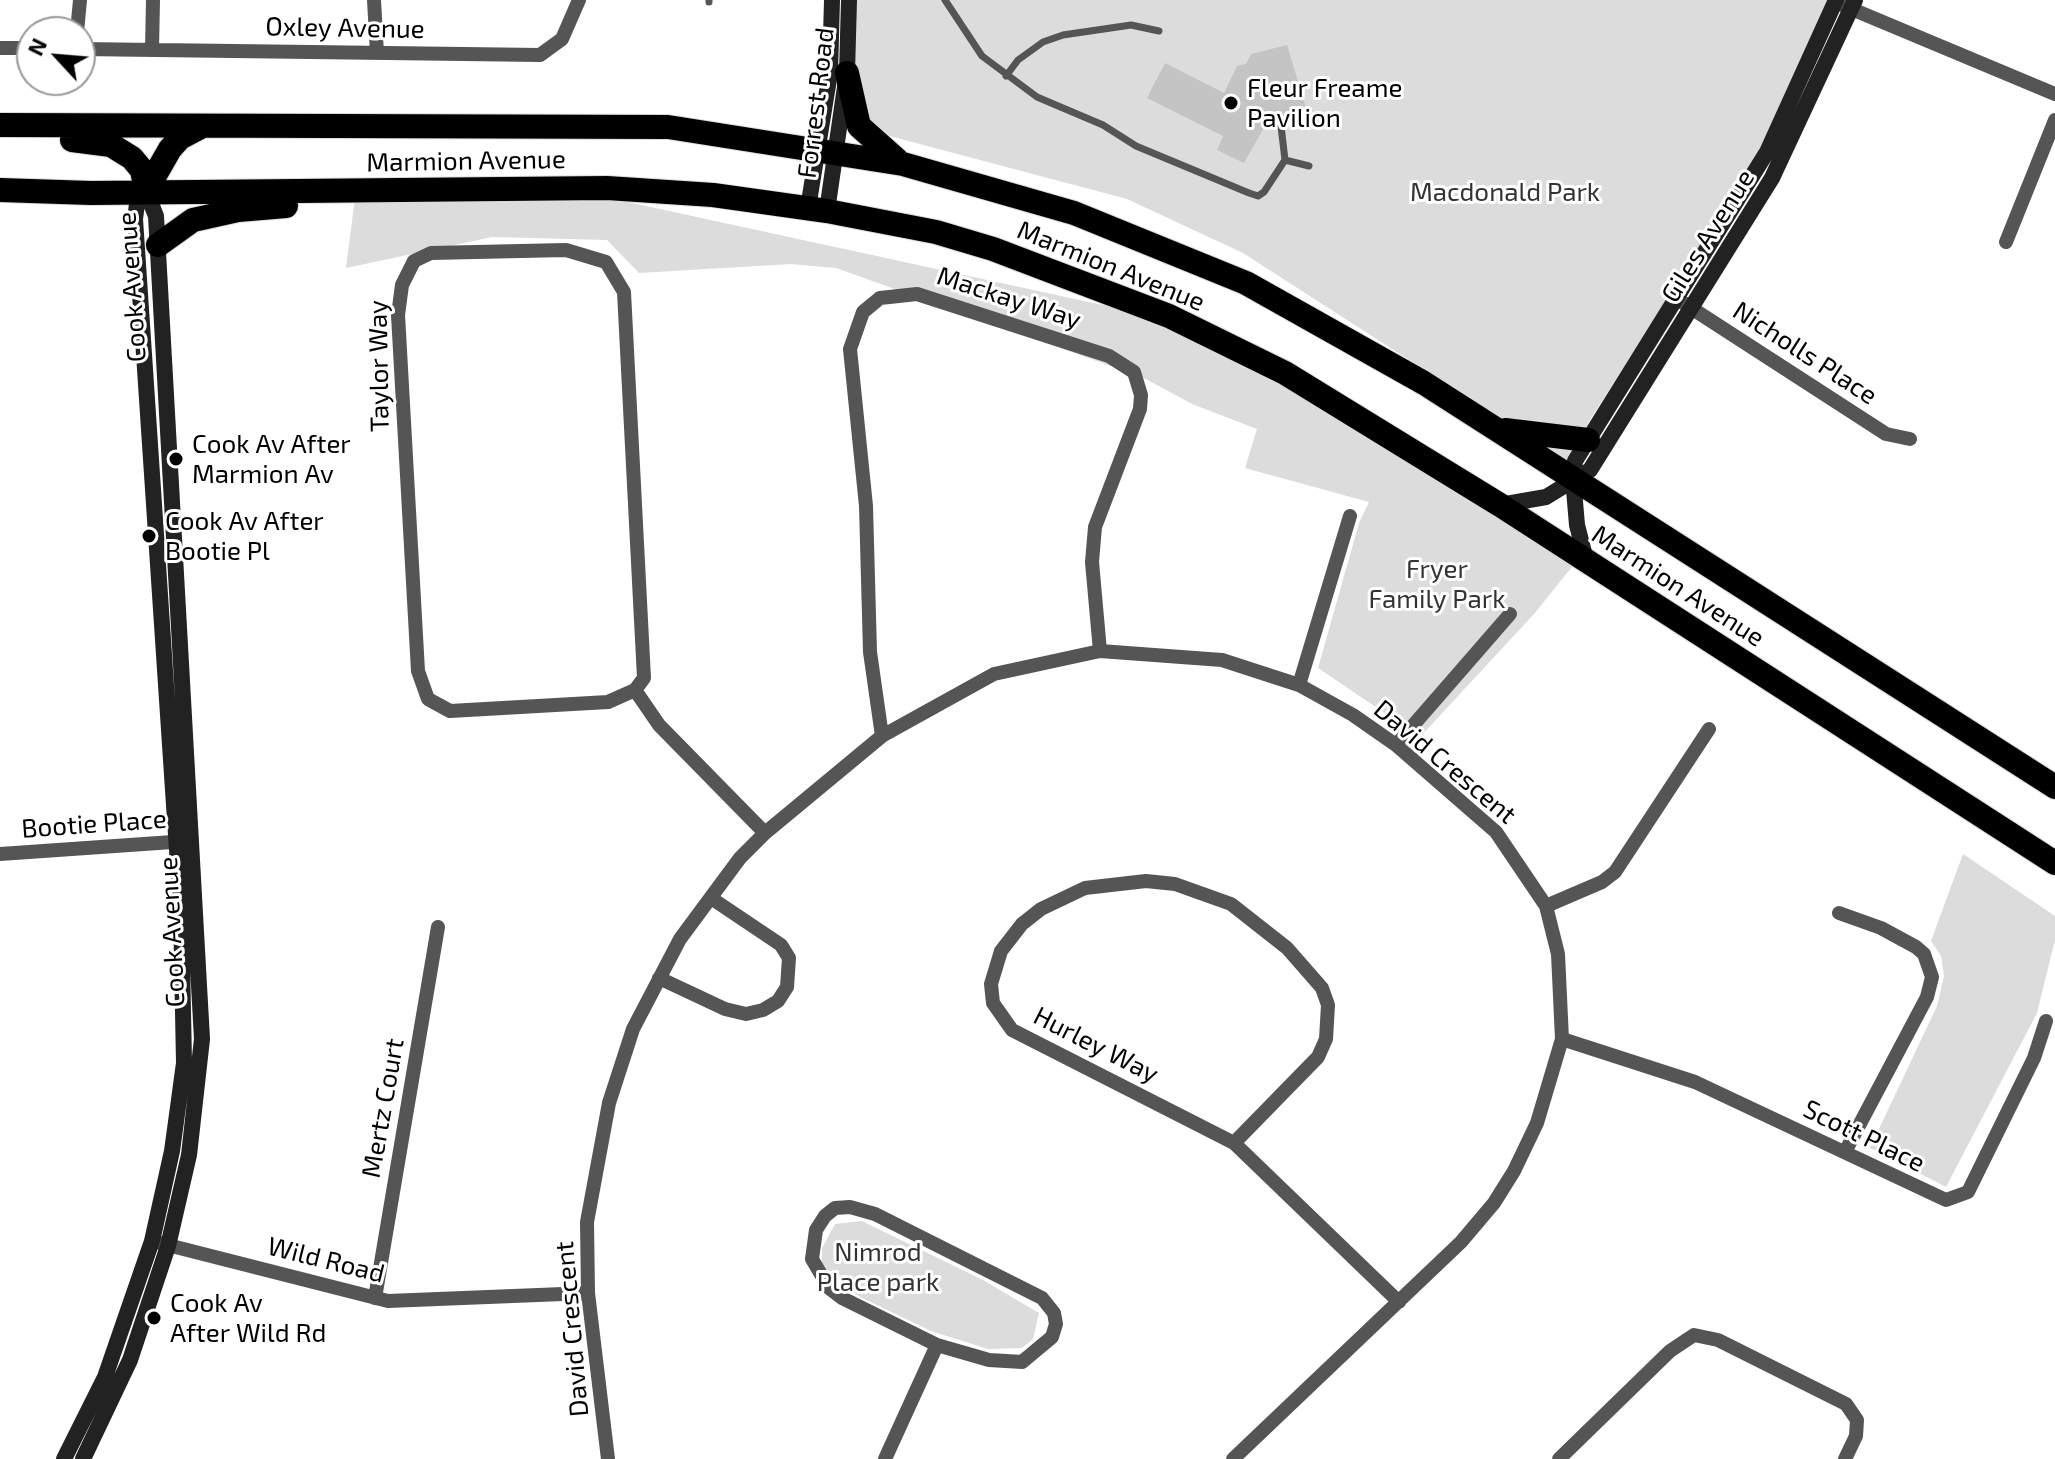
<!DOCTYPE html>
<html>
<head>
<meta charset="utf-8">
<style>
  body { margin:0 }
  #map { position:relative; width:2055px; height:1459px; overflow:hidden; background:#fff; font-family:"Exo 2",sans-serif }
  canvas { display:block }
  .north { position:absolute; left:16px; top:16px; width:80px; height:80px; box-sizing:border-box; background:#fff; border:2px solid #999; border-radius:50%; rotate:296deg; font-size:22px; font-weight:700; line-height:32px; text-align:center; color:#000 }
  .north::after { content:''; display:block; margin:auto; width:28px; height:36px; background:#000; clip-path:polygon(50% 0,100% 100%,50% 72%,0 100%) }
</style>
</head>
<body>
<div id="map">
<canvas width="2055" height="1459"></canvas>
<div class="north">N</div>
</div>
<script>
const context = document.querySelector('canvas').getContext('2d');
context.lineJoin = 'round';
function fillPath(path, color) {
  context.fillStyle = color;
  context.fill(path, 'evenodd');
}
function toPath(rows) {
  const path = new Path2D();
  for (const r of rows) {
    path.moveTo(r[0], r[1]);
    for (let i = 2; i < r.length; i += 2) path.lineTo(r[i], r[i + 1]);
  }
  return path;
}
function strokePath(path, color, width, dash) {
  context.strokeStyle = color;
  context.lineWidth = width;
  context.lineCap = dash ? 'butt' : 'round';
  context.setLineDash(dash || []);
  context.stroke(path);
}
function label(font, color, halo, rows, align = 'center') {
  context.font = font + ' "Exo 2",sans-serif';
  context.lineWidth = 6;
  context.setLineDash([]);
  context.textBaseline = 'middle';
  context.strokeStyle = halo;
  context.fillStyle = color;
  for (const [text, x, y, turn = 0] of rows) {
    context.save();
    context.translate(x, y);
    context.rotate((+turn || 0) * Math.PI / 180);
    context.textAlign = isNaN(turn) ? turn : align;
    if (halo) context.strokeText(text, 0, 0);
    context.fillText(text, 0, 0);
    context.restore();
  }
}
fillPath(toPath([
  [845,0,1831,0,1748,173,1588,423,1569,463,1243,253,1127,199,848,125],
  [355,198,623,201,1181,322,1575,563,1534,614,1420,737,1318,668,1359,523,1369,502,1245,468,1257,429,1192,404,1144,378,836,268,791,264,639,273,607,240,492,237,346,268],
  [1963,854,2055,916,2055,940,2037,1013,1946,1187,1870,1148,1937,1006,1944,976,1941,956,1931,941],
  [862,1221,983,1280,1039,1313,1033,1339,1022,1348,988,1349,931,1331,860,1297,832,1277,822,1263,822,1248,835,1224]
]), '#dcdcdc');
fillPath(toPath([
  [1287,45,1306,108,1267,122,1244,163,1217,150,1223,136,1147,98,1165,63,1224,93,1237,66,1246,64,1251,54]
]), '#c4c4c4');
const highway = toPath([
  [847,73,859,126,897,160],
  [0,125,668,127,903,164,1074,213,1246,283,1424,383,2055,787],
  [72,140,111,145,132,158,142,170,146,191],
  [0,190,91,193,607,188,713,195,827,211,936,232,993,249,1169,316,1285,373,1500,505,2055,863],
  [146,191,170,149,180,138,199,128],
  [158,245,193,220,238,210,286,206],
  [1505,430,1588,440]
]);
strokePath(highway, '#dbdbdb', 26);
strokePath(toPath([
  [709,0,709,2],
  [945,0,982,56,1037,97,1103,125,1136,146,1249,193,1258,196,1264,192,1285,160,1281,126],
  [1006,76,1018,60,1043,42,1063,35,1131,25,1159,31],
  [1285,160,1309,166]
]), '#555', 7);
strokePath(toPath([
  [374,0,377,53],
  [1835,2,2055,94],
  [77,32,80,0],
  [0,48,32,48],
  [80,49,540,55,562,39,579,0],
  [152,49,153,0],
  [2006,242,2055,120],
  [566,250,606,262,624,292,644,678,635,690,608,702,450,711,428,699,418,671,398,315,402,285,414,261,431,253,566,250],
  [1682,302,1886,434,1910,439],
  [1299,685,1350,516],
  [635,690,659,725,765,833],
  [882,736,870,652,866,506,850,349,863,312,880,298,917,294,1109,356,1134,372,1141,395,1140,409,1095,527,1092,562,1100,651],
  [1396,745,1510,614],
  [0,854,187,841],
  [1546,906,1602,882,1615,872,1709,729],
  [1839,913,1881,928,1916,947,1924,954,1932,977,1927,997,1845,1152],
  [659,978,725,1009,746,1014,763,1010,778,1001,787,987,789,958,781,945,711,898],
  [1562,1039,1695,1082,1946,1200,1968,1192,2034,1058,2046,1021],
  [1234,1143,1318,1057,1326,1039,1328,1005,1322,988,1287,948,1231,904,1175,884,1146,881,1085,888,1041,909,1022,924,1001,951,991,984,993,1003,1012,1030,1234,1143,1399,1302],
  [850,1207,875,1214,1042,1298,1054,1313,1056,1324,1052,1337,1022,1362,989,1360,937,1345,842,1298,829,1288,812,1259,816,1230,825,1216,835,1208,850,1207],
  [152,1241,388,1301,588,1293],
  [375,1298,438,927],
  [608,1459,588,1293,587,1222,609,1103,633,1029,680,939,740,858,765,833,882,736,994,674,1100,651,1222,660,1299,685,1353,715,1396,745,1496,832,1546,906,1558,954,1562,1039,1537,1123,1514,1171,1494,1203,1461,1242,1233,1459],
  [885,1459,937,1345],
  [1559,1459,1670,1351,1694,1335,1718,1340,1846,1404,1857,1420,1856,1436,1845,1459]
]), '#555', 14);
strokePath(toPath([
  [808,208,830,73,832,0],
  [827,211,847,73,849,0],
  [1500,505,1546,497,1590,470,1772,178,1855,0],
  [1586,560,1577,525,1573,478,1575,461,1767,152,1836,0],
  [64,1459,105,1377,152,1241,172,1151,184,1063,181,910,135,219,137,204,146,191,156,216,202,1039,189,1155,168,1246,130,1360,83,1459]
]), '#222', 16);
strokePath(highway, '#000', 24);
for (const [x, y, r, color] of [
  [1231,103,8,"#000"],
  [176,459,8,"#000"],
  [149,536,8,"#000"],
  [154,1318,8,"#000"]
]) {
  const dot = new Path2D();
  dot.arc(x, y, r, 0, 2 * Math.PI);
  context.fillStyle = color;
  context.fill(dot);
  strokePath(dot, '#fff', 3);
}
label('26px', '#000', '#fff', [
  ["Oxley Avenue",345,28,1],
  ["Forrest Road",816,103,-83],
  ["Marmion Avenue",466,161,-1],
  ["Giles Avenue",1708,236,-58],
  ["Marmion Avenue",1111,266,22],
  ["Cook Avenue",132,287,-94],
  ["Mackay Way",1009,298,18],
  ["Nicholls Place",1805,353,33],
  ["Taylor Way",379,366,-91],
  ["Marmion Avenue",1678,586,33],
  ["David Crescent",1445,762,40],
  ["Bootie Place",94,824,-4],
  ["Cook Avenue",172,932,-93],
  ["Hurley Way",1096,1045,27],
  ["Mertz Court",383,1108,-80],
  ["Scott Place",1864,1136,26],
  ["Wild Road",326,1260,14],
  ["David Crescent",572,1329,-95]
]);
label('26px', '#000', '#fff', [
  ["Fleur Freame",1247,88],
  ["Pavilion",1247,118],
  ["Cook Av After",192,444],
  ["Marmion Av",192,474],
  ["Cook Av After",165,521],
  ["Bootie Pl",165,551],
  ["Cook Av",170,1303],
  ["After Wild Rd",170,1333]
], 'left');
label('26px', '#333', '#fff', [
  ["Macdonald Park",1505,192],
  ["Fryer",1437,569],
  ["Family Park",1437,599],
  ["Nimrod",878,1252],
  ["Place park",878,1282]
]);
</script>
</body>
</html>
